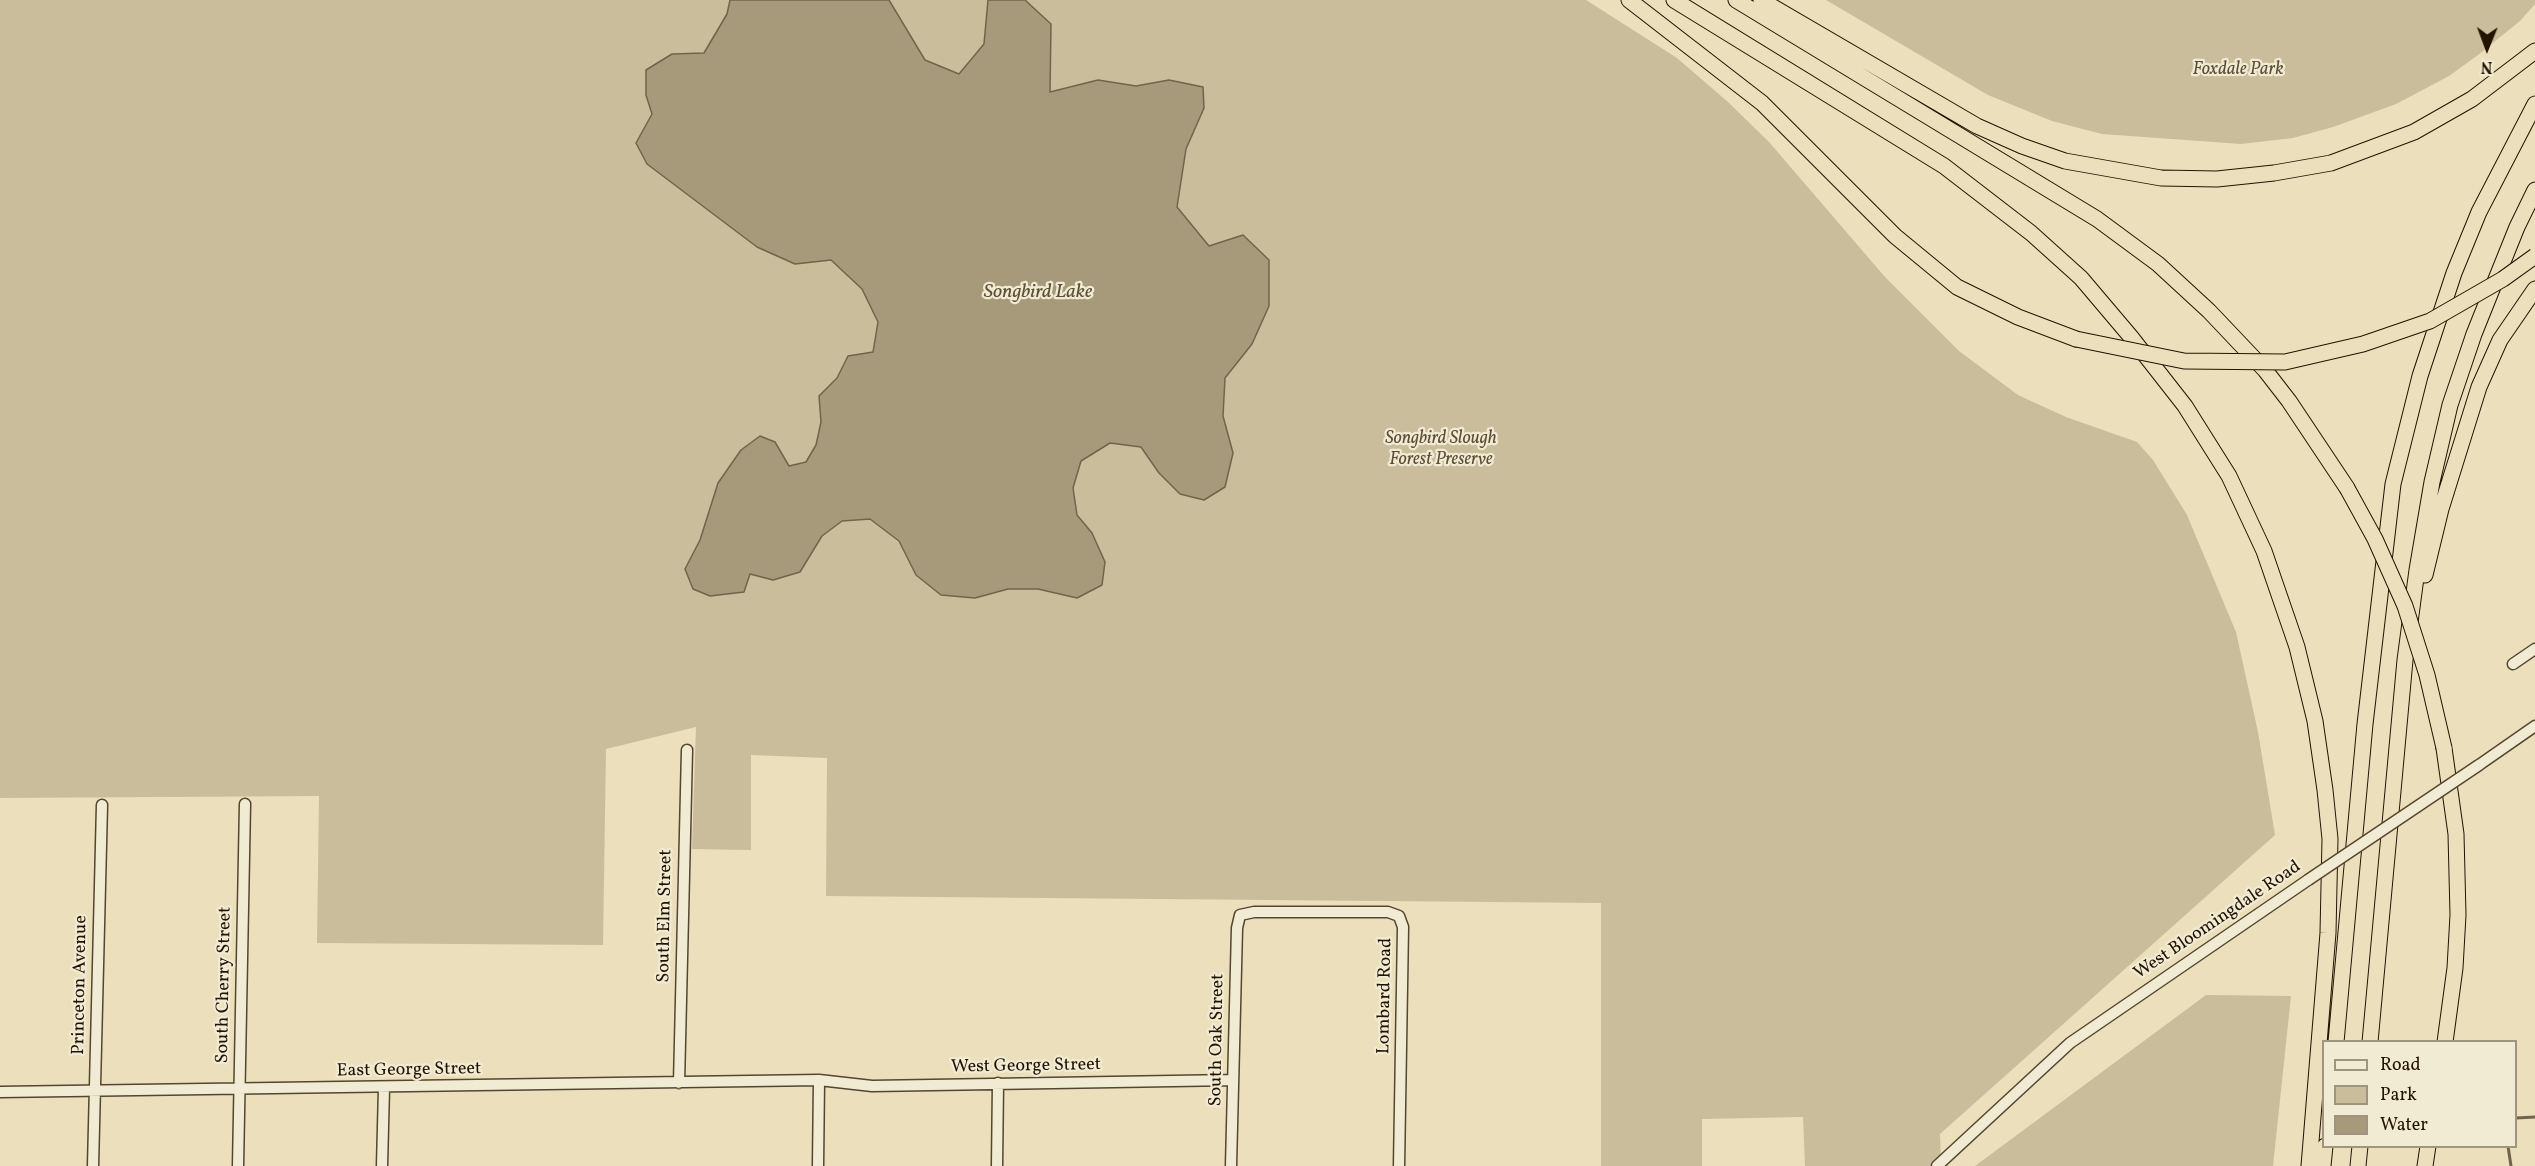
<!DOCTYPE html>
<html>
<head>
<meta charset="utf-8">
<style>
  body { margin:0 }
  #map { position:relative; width:2535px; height:1166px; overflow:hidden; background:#ebe0bb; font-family:Vollkorn,serif }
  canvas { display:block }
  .legend { position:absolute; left:2322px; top:1040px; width:195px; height:108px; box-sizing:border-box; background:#f2ebd3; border:2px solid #9f957f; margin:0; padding:8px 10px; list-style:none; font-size:18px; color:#221300 }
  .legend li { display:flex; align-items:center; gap:12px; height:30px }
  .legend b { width:30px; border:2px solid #9f957f }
  .north { position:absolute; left:2457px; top:18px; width:60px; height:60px; -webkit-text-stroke:4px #f2ebd3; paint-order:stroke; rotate:181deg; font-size:16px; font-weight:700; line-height:24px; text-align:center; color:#221300 }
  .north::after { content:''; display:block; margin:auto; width:21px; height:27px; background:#221300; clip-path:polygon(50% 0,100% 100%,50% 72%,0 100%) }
</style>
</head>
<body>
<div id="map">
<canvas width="2535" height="1166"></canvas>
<ul class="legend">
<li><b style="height:8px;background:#f2ebd3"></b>Road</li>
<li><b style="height:16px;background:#c9bd9b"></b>Park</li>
<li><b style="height:16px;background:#a79a7b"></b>Water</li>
</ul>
<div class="north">N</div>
</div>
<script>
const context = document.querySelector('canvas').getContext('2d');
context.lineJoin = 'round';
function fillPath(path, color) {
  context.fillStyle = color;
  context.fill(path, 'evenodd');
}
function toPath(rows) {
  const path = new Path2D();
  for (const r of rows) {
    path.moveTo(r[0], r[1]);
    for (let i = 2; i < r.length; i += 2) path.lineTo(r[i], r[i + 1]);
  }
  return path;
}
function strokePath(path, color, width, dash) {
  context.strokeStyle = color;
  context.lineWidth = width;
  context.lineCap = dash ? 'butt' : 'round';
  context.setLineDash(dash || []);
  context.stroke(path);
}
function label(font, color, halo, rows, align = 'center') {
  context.font = font + ' Vollkorn,serif';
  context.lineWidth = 4.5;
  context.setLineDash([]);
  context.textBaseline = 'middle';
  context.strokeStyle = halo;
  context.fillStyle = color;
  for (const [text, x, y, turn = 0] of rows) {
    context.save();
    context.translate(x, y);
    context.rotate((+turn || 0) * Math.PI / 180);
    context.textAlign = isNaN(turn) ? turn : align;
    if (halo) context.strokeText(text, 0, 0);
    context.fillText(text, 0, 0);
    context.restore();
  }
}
fillPath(toPath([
  [0,0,1586,0,1677,58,1728,102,1769,142,1885,277,1959,351,2018,395,2066,417,2137,442,2153,460,2187,515,2236,632,2258,732,2275,835,1940,1134,1941,1166,1805,1166,1803,1117,1702,1119,1702,1166,1601,1166,1601,903,826,896,827,758,751,755,751,850,692,849,696,727,606,749,603,945,317,943,319,796,0,798],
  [1826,0,2535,0,2535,4,2520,21,2478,55,2449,76,2396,104,2333,127,2293,138,2241,144,2102,134,2052,121,1988,95],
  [2206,995,2291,996,2273,1166,1975,1166]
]), '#c9bd9b');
const water = toPath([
  [730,0,889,0,925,60,959,74,984,44,988,0,1025,0,1051,24,1050,92,1098,80,1136,86,1169,80,1203,87,1204,108,1186,149,1177,207,1209,246,1243,235,1269,260,1269,306,1252,344,1225,378,1223,416,1233,453,1225,487,1204,500,1180,494,1159,473,1141,447,1110,443,1081,461,1073,488,1077,515,1092,533,1105,562,1102,585,1077,598,1038,589,1008,589,975,598,941,595,916,575,899,541,870,519,842,521,822,536,800,572,773,580,750,574,744,592,710,596,693,589,685,569,700,540,718,483,741,450,760,436,775,442,789,466,806,462,816,445,821,422,819,396,837,378,848,356,873,352,878,322,862,289,831,260,795,264,757,247,647,164,636,143,652,114,646,95,646,70,672,54,704,53,727,14,730,0]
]);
fillPath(water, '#a79a7b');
strokePath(water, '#72644a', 1.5);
strokePath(toPath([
  [2516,1118,2535,1117],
  [2508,1146,2511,1166]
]), '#72644a', 3);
const minor = toPath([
  [2513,664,2535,649],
  [2479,765,2535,726],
  [679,1083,687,750],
  [0,1092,819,1080,872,1086,1233,1080],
  [93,1166,102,805],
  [238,1166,245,804],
  [382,1166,384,1088],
  [818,1166,819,1080],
  [997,1166,998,1083],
  [1231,1166,1237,928,1240,915,1254,912,1388,912,1399,916,1403,927,1399,1166],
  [1937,1166,2070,1043,2308,880]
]);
const highway = toPath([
  [1629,0,1762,103,1895,236,1957,287,2018,317,2076,339],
  [1674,0,1944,166,2031,233,2081,278,2131,337,2185,406,2229,476,2264,551,2297,647,2315,721,2325,790,2330,839,2328,933,2309,1166],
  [1736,0,2097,219,2158,264,2209,311,2265,370,2289,401,2347,488],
  [1761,0,1977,126,2022,146,2065,161,2161,178,2217,179,2274,173,2331,163,2414,132,2472,99,2535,51],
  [2425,575,2441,509,2479,387,2500,340,2535,289],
  [2444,748,2456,834,2458,915,2455,968,2445,1042],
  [2336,1042,2365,724,2393,484,2420,376,2454,273,2479,212,2535,104],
  [2370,1042,2405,660,2417,570,2432,482,2450,405,2474,334,2517,227,2535,190],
  [2323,1166,2325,1146],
  [2358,1166,2360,1146],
  [2425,1166,2428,1146]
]);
strokePath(minor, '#54462f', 13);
strokePath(highway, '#221300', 17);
strokePath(minor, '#f2ebd3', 10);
strokePath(highway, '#ebe0bb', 15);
const minorBridge = toPath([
  [2308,880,2479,765]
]);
const highwayBridge = toPath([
  [2076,339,2184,361,2285,362,2363,344,2430,321,2503,279,2535,256],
  [2347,488,2375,539,2405,606,2427,675,2444,748]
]);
strokePath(minorBridge, '#54462f', 13, []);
strokePath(highwayBridge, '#221300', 17, []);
strokePath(minorBridge, '#f2ebd3', 10);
strokePath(highwayBridge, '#ebe0bb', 15);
label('italic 18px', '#5c4e36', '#f2ebd3', [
  ["Foxdale Park",2238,71],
  ["Songbird Slough",1441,440],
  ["Forest Preserve",1441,461]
]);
label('18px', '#221300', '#f2ebd3', [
  ["South Elm Street",666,916,-89],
  ["West Bloomingdale Road",2218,921,-34],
  ["Princeton Avenue",81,985,-89],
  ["South Cherry Street",225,985,-89],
  ["Lombard Road",1386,996,-89],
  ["South Oak Street",1218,1040,-89],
  ["West George Street",1026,1067,-1],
  ["East George Street",409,1071,-1]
]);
label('italic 20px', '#5e5037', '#f2ebd3', [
  ["Songbird Lake",1038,293]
]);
</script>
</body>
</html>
